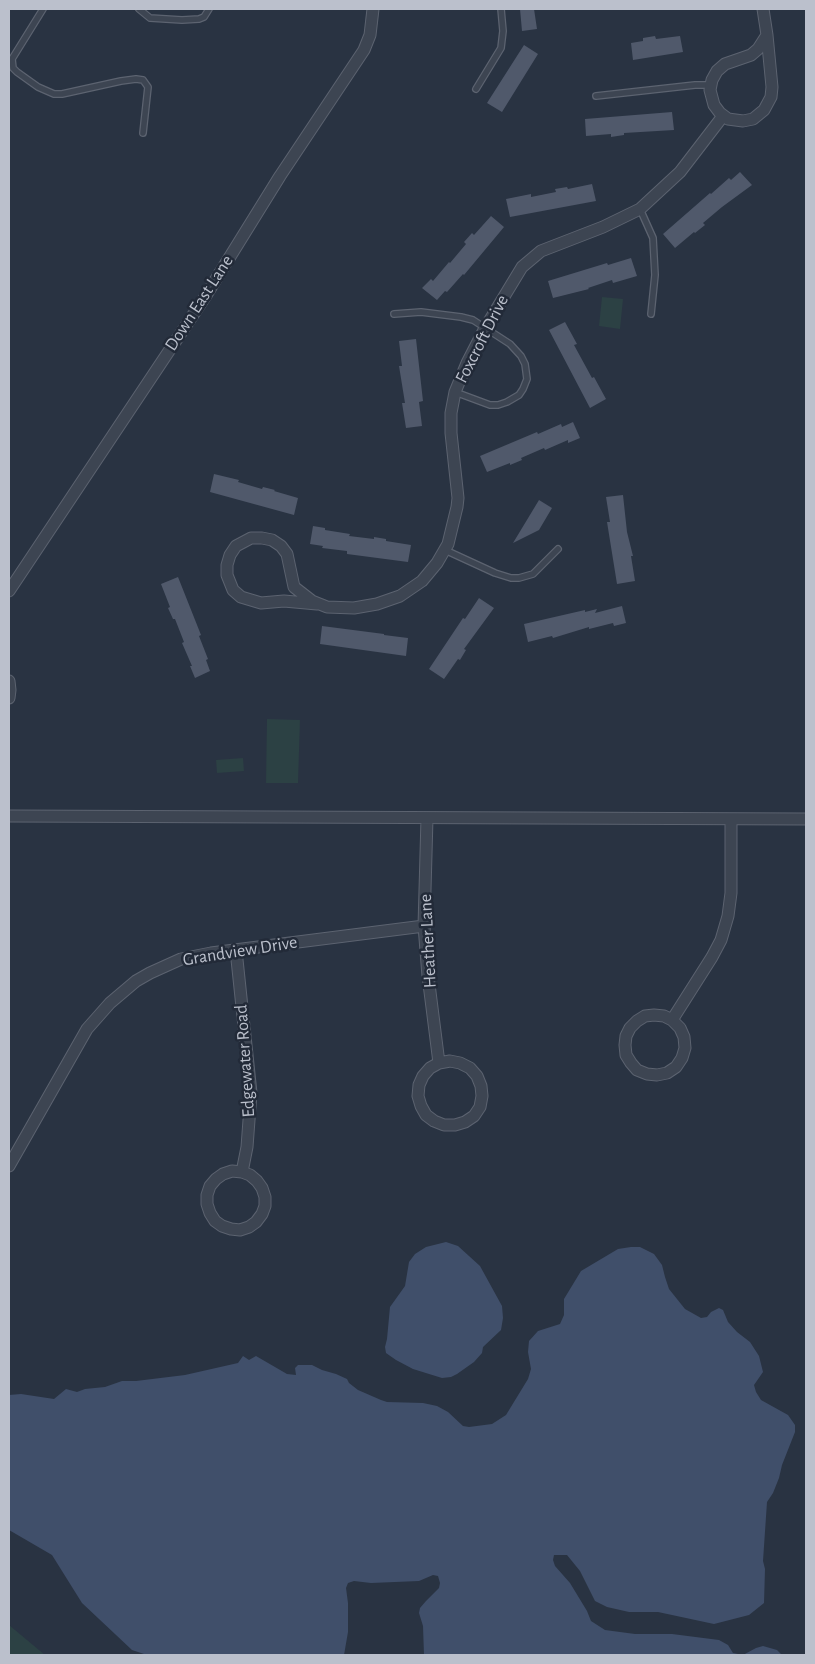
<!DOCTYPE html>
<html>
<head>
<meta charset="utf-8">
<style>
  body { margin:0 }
  #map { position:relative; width:815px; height:1664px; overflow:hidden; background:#293342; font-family:"Alegreya Sans",sans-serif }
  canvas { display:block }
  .frame { position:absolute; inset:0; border:10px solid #bbc0cc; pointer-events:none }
</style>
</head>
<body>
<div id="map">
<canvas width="815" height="1664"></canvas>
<div class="frame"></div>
</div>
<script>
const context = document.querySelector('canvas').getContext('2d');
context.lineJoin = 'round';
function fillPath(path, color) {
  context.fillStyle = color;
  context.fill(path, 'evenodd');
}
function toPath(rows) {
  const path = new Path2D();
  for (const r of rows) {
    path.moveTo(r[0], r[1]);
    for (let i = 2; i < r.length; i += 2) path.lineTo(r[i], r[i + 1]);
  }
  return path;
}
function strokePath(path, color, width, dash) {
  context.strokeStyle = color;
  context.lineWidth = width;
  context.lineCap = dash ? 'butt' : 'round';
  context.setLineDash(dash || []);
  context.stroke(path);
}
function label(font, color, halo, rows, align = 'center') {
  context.font = font + ' "Alegreya Sans",sans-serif';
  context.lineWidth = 5;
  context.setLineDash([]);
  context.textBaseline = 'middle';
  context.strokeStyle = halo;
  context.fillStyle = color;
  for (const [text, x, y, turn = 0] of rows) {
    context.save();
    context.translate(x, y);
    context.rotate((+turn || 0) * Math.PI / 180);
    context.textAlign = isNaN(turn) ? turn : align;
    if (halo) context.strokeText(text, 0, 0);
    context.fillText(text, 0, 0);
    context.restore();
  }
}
fillPath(toPath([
  [602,297,623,299,620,329,599,326],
  [267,719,300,720,298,783,266,783],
  [243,758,244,771,217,773,216,760],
  [9,1625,45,1655,9,1655]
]), '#2c4144');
fillPath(toPath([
  [446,1242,458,1246,480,1266,502,1306,503,1318,501,1330,483,1347,482,1353,474,1362,457,1374,451,1377,442,1378,413,1369,396,1360,386,1353,385,1347,387,1339,390,1307,405,1286,409,1262,415,1254,426,1247],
  [631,1247,640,1247,654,1254,662,1265,665,1277,669,1289,685,1309,701,1318,707,1317,711,1312,719,1308,723,1310,728,1322,737,1332,750,1342,759,1356,763,1372,754,1385,756,1392,761,1400,788,1415,795,1425,795,1432,782,1465,779,1478,773,1493,767,1502,763,1561,765,1569,764,1603,749,1615,714,1624,658,1612,629,1612,607,1607,595,1601,580,1571,567,1555,554,1555,553,1560,555,1566,570,1583,587,1611,591,1621,605,1630,635,1634,672,1634,719,1640,728,1645,733,1653,743,1655,424,1655,423,1626,419,1613,420,1608,426,1601,439,1588,440,1583,438,1576,433,1575,419,1581,371,1583,354,1581,348,1583,346,1588,348,1603,348,1632,344,1655,147,1655,132,1650,82,1603,52,1555,9,1530,9,1395,21,1394,54,1399,66,1389,77,1392,85,1389,105,1387,122,1381,136,1381,185,1375,238,1363,243,1356,249,1360,256,1356,287,1374,296,1375,295,1368,298,1365,312,1365,322,1370,336,1374,347,1379,349,1383,358,1390,381,1400,387,1402,423,1403,437,1406,448,1412,463,1426,469,1427,492,1424,506,1415,528,1379,531,1369,528,1352,529,1341,538,1331,560,1324,564,1315,564,1299,581,1271,618,1249],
  [763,1646,777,1650,782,1655,743,1655,756,1648]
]), '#404f6a');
fillPath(toPath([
  [520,9,534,9,537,29,522,31],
  [655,36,656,39,680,36,683,52,633,60,631,43,643,41,643,38],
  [524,45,538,54,502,112,487,103],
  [672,112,674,130,624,133,624,135,611,137,611,134,586,136,585,119],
  [740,172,752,185,722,207,703,223,705,225,695,233,694,232,675,248,663,234,710,193,711,194,729,178,731,180],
  [592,184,596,201,510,217,506,199,531,194,531,197,556,192,555,189,567,187,568,189],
  [491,216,504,227,464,275,463,274,447,292,445,291,437,300,422,288,431,279,433,281,449,262,450,263,466,244,464,242,472,233,474,235],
  [631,258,637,276,613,283,612,280,588,288,589,289,553,298,548,281,607,263,608,265],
  [565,322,577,344,574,345,592,378,594,377,606,399,590,408,549,330],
  [416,339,423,401,419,402,422,426,406,428,402,403,405,403,399,366,402,366,399,341],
  [573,422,580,438,568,443,568,440,545,450,544,448,521,458,522,460,510,465,510,463,487,472,480,456,537,432,538,434,561,424,562,427],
  [214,474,239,480,238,482,262,489,263,487,275,490,274,491,298,498,294,515,210,492],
  [623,495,627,532,633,556,631,556,635,581,617,584,607,522,610,522,606,497],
  [539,500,552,508,539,530,513,543],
  [313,526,325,528,325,530,350,534,349,536,374,539,374,537,386,539,386,541,411,545,408,562,347,554,347,551,322,548,323,546,310,544],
  [178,577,201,635,199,636,208,659,206,660,210,671,195,678,190,666,192,666,182,643,184,642,175,619,173,619,168,608,170,607,161,584],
  [479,598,494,608,464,649,466,650,460,660,458,659,444,679,429,669,463,618,465,619],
  [622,606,626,623,614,626,613,623,589,629,589,627,553,638,552,636,528,642,524,624,585,610,585,612,597,609,595,613],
  [322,626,384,634,384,635,408,638,406,656,320,644]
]), '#50596b');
const lane = toPath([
  [43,9,12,59,13,68,17,72,38,87,54,94,62,94,121,81,136,79,143,80,148,87,143,133],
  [139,9,150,18,182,20,199,19,204,17,209,9],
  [476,89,501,48,503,31,501,9],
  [596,96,695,85,711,85],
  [640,209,653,238,655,275,651,314],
  [394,314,421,312,461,317,473,320,510,344,521,356,525,364,527,379,523,389,519,395,507,402,498,405,490,405,455,392],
  [445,550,495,573,511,578,519,578,533,574,558,549]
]);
const street = toPath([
  [763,9,767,35,772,87,771,97,764,110,753,119,743,121,728,119,720,113,714,105,710,90,712,80,717,71,725,64,751,55,758,49,767,35],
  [9,591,205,297,280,176,364,50,370,35,373,9],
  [317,604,284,601,261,603,241,597,233,590,227,575,227,565,230,555,236,546,251,538,262,538,272,540,281,546,287,554,294,587,312,601,327,607,354,608,377,604,400,596,422,581,437,563,448,544,457,507,458,498,451,433,451,413,455,392,467,363,485,328,522,267,541,251,603,227,640,209,680,172,723,116],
  [9,681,10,690,9,698],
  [9,816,806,819],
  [427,818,424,926,428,976,439,1063,430,1068,423,1076,419,1085,418,1096,421,1106,426,1115,434,1121,444,1125,455,1125,465,1122,474,1116,480,1107,482,1096,481,1086,477,1076,470,1068,460,1063,450,1061,439,1063],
  [236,950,251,1093,247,1147,242,1172,232,1171,223,1174,216,1179,210,1186,207,1195,207,1204,210,1213,215,1221,222,1226,231,1229,240,1230,249,1227,256,1222,262,1214,265,1206,265,1197,262,1188,257,1181,250,1175,242,1172],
  [672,1020,680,1028,684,1037,685,1048,682,1058,676,1067,667,1073,657,1075,647,1074,637,1070,631,1063,626,1055,625,1045,626,1036,630,1028,637,1021,645,1016,654,1015,664,1016,672,1020,712,957,721,940,728,916,731,893,731,819],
  [9,1166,87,1029,110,1003,136,981,150,973,181,959,211,953,424,926]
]);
strokePath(lane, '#5c6370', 8);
strokePath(street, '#5c6370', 13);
strokePath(lane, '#3d4552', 5.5);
strokePath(street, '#3d4552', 11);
label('18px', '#bbc0cc', '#222a38', [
  ["Down East Lane",199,303,-57],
  ["Foxcroft Drive",482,339,-63],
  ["Heather Lane",428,941,-93],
  ["Grandview Drive",240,951,-9],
  ["Edgewater Road",245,1061,-94]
]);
</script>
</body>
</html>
